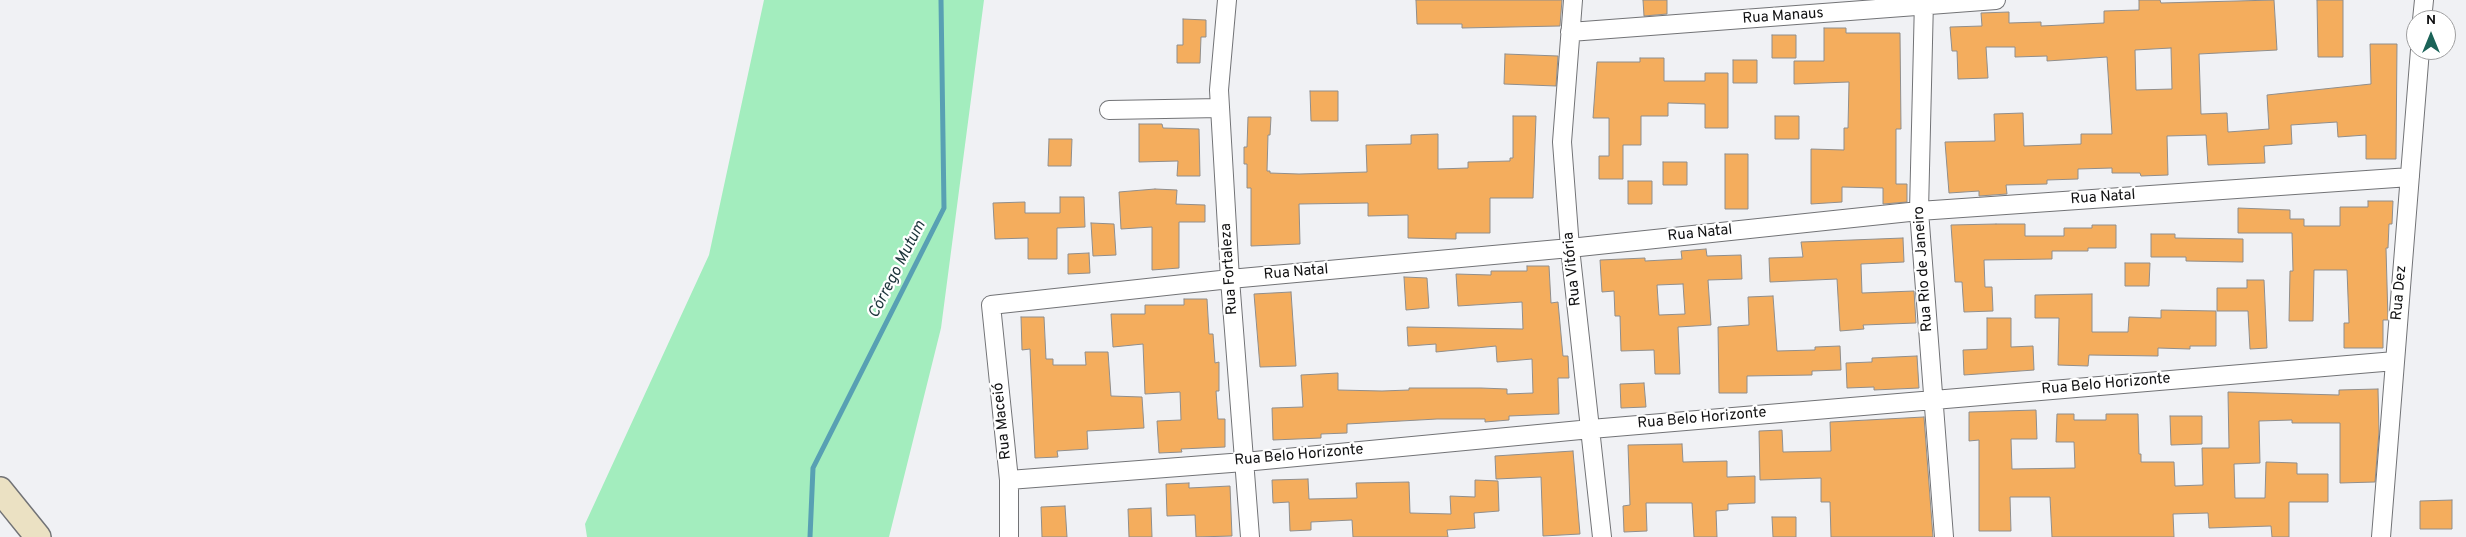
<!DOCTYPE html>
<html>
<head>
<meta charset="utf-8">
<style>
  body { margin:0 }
  #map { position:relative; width:2466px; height:537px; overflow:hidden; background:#f0f1f4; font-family:Overpass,sans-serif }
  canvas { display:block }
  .north { position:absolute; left:2406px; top:10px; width:50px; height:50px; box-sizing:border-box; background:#fff; border:1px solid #9f9fa0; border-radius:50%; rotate:0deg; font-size:14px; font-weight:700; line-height:20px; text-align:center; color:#101011 }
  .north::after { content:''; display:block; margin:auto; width:18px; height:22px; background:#1b6358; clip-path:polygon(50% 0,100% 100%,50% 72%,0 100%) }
</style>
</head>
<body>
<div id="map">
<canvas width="2466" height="537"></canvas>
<div class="north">N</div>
</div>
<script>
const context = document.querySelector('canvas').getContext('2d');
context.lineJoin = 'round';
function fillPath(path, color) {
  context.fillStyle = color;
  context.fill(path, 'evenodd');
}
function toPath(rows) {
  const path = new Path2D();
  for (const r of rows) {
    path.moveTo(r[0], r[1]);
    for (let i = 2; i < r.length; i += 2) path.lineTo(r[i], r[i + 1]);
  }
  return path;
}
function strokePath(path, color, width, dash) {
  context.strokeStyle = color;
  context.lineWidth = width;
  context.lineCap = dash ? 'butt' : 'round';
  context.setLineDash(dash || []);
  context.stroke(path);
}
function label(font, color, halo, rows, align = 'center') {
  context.font = font + ' Overpass,sans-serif';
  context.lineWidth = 4.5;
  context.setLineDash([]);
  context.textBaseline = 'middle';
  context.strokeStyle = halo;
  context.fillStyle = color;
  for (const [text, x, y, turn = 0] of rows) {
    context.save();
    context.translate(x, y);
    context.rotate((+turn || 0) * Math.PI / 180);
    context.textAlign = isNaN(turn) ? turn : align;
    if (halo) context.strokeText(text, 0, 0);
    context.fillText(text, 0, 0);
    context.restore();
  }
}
fillPath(toPath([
  [764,0,984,0,941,328,889,537,587,537,585,524,709,255]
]), '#a3edbe');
strokePath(toPath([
  [810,537,813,468,944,208,941,0]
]), '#58a0b3', 5);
const building = toPath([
  [1416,0,1562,0,1560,26,1462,28,1462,24,1417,24,1416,0],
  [1643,0,1667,0,1667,14,1644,16,1643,0],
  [2139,0,2160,0,2161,3,2274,0,2277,50,2199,54,2201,114,2227,113,2228,132,2269,129,2267,95,2371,84,2370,44,2397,44,2396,159,2366,159,2366,135,2338,137,2337,122,2291,125,2292,144,2264,146,2265,163,2208,165,2206,135,2167,136,2168,175,2141,176,2140,173,2112,173,2112,168,2078,169,2078,179,2047,180,2047,184,2006,185,2007,194,1979,196,1979,191,1949,193,1945,142,1995,141,1994,114,2023,113,2024,146,2081,144,2081,134,2112,134,2107,57,2047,61,2047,56,2015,57,2015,47,1986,47,1988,78,1958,79,1957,51,1952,51,1950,27,1982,26,1981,13,2009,12,2009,23,2041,22,2041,26,2104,23,2104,11,2139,10,2139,0],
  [2171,48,2172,89,2136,90,2135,50,2171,48],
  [2317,0,2343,0,2343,57,2318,57,2317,0],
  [1183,19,1206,20,1206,37,1201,37,1200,63,1177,63,1177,45,1183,45,1183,19],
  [1824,28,1846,28,1846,33,1900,33,1901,129,1896,129,1896,184,1907,184,1907,202,1883,204,1883,188,1842,187,1842,202,1811,204,1811,149,1844,150,1844,128,1848,128,1849,82,1794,84,1794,61,1824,61,1824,28],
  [1772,35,1796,35,1796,58,1772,58,1772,35],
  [1505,54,1558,56,1556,86,1504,84,1505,54],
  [1640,58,1664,58,1664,81,1705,81,1705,73,1728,73,1728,128,1705,128,1705,104,1668,103,1668,116,1641,116,1641,145,1623,145,1623,179,1599,179,1599,156,1609,156,1609,118,1593,118,1597,62,1640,62,1640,58],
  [1733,60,1757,60,1757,83,1733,83,1733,60],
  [1310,91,1338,91,1338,121,1311,121,1310,91],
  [1513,116,1536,116,1533,198,1490,198,1490,233,1456,233,1456,239,1408,238,1408,215,1368,216,1368,203,1299,204,1300,244,1251,246,1251,188,1247,188,1247,164,1244,164,1244,147,1247,147,1248,117,1271,117,1270,135,1268,135,1267,171,1270,171,1270,173,1299,174,1367,172,1366,145,1411,144,1411,135,1438,134,1438,169,1468,168,1468,162,1510,161,1510,158,1513,158,1513,116],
  [1775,116,1799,116,1799,139,1775,139,1775,116],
  [1139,124,1162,124,1163,128,1199,129,1200,176,1177,176,1178,161,1139,162,1139,124],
  [1049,139,1072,139,1071,166,1048,166,1049,139],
  [1725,154,1748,154,1748,209,1725,209,1725,154],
  [1663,162,1687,162,1687,185,1663,185,1663,162],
  [1628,181,1652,181,1652,204,1628,204,1628,181],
  [1155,189,1177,190,1176,204,1205,205,1205,222,1179,222,1179,268,1152,270,1152,227,1121,229,1119,192,1155,189],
  [1060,197,1084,197,1085,227,1057,228,1057,259,1028,259,1028,238,995,239,993,203,1025,202,1025,213,1060,213,1060,197],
  [2368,201,2393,201,2392,224,2389,224,2388,248,2386,248,2388,320,2383,320,2383,348,2344,348,2344,323,2349,323,2347,270,2314,270,2313,321,2289,321,2290,271,2293,271,2292,233,2238,233,2238,208,2290,210,2290,219,2304,219,2304,226,2340,226,2340,207,2368,207,2368,201],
  [1091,223,1114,224,1116,255,1093,256,1091,223],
  [1996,224,2025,224,2025,236,2064,236,2064,228,2092,228,2092,225,2116,225,2116,248,2088,248,2088,251,2052,251,2052,259,1984,260,1985,287,1992,287,1993,311,1964,312,1962,282,1955,282,1951,225,1996,224],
  [2151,234,2175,234,2175,238,2243,239,2243,262,2186,261,2186,257,2151,257,2151,234],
  [1903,238,1904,262,1861,264,1862,293,1914,291,1916,323,1863,325,1864,329,1840,331,1837,279,1770,282,1769,258,1803,257,1801,242,1903,238],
  [1706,249,1707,256,1741,255,1742,279,1708,280,1711,325,1678,327,1680,374,1655,374,1654,350,1621,351,1620,316,1615,316,1614,291,1602,292,1600,260,1645,258,1645,261,1682,259,1681,251,1706,249],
  [1683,284,1685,314,1659,315,1657,285,1683,284],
  [1089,253,1090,273,1068,274,1068,254,1089,253],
  [2125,263,2150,263,2149,286,2125,286,2125,263],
  [1527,266,1549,266,1551,303,1558,302,1563,356,1568,356,1569,378,1558,378,1559,414,1509,416,1509,420,1485,422,1485,419,1437,419,1347,424,1347,433,1321,434,1321,438,1273,440,1272,408,1303,407,1301,375,1338,373,1338,390,1382,391,1409,390,1409,388,1481,388,1507,389,1507,394,1533,393,1532,359,1497,362,1496,346,1436,352,1436,344,1408,346,1407,327,1523,329,1522,302,1458,306,1456,274,1491,275,1491,271,1527,271,1527,266],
  [1404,277,1427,278,1429,308,1406,310,1404,277],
  [2247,280,2264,280,2267,348,2250,349,2248,311,2217,311,2217,288,2247,288,2247,280],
  [1291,292,1296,366,1260,367,1254,294,1291,292],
  [2092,294,2092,332,2128,332,2129,317,2161,318,2161,310,2216,311,2216,346,2190,346,2190,349,2158,348,2158,356,2089,355,2088,366,2058,365,2059,318,2035,318,2035,295,2092,294],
  [1773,296,1777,351,1815,350,1815,347,1840,346,1841,370,1812,371,1812,375,1747,376,1747,393,1719,393,1718,327,1749,325,1748,297,1773,296],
  [1184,299,1207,299,1209,334,1213,334,1215,363,1219,362,1219,391,1216,391,1218,419,1225,419,1225,447,1181,449,1182,452,1159,453,1157,421,1181,420,1180,392,1145,394,1143,344,1113,347,1111,314,1145,314,1145,305,1184,305,1184,299],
  [1021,317,1044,317,1046,359,1053,359,1053,365,1086,365,1085,352,1108,352,1111,396,1142,397,1144,428,1087,431,1088,449,1057,451,1058,457,1035,458,1030,349,1022,350,1021,317],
  [1987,318,2011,318,2011,347,2033,346,2034,370,1964,375,1963,350,1987,349,1987,318],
  [1917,356,1919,388,1874,390,1874,387,1847,388,1846,363,1872,362,1872,358,1917,356],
  [1644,383,1646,407,1621,408,1620,384,1644,383],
  [2378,389,2379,432,2375,482,2340,483,2340,423,2292,423,2292,420,2259,421,2260,463,2234,464,2235,498,2265,498,2266,462,2297,463,2297,474,2328,474,2328,502,2289,502,2289,537,2272,537,2271,526,2209,528,2208,513,2173,514,2174,537,2052,537,2050,497,2010,497,2011,531,1979,531,1979,440,1969,441,1969,412,2036,410,2037,439,2011,439,2012,469,2075,468,2074,442,2056,442,2057,414,2074,414,2074,420,2106,420,2106,414,2138,414,2139,454,2141,454,2141,462,2174,462,2175,486,2203,485,2202,448,2229,448,2228,392,2339,395,2339,390,2378,389],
  [2170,416,2202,416,2202,444,2171,445,2170,416],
  [1924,417,1933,537,1831,537,1830,502,1821,502,1821,478,1760,480,1759,431,1782,430,1783,452,1831,451,1830,422,1924,417],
  [1682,444,1683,462,1727,461,1727,477,1755,476,1755,503,1728,504,1728,510,1716,511,1717,537,1694,537,1692,503,1646,503,1647,531,1624,532,1623,506,1630,505,1628,445,1682,444],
  [1573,451,1580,534,1543,536,1541,477,1496,479,1495,456,1573,451],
  [1308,479,1309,499,1357,498,1356,483,1409,482,1410,513,1451,514,1450,496,1475,497,1475,480,1498,481,1499,511,1474,513,1475,528,1447,530,1448,537,1353,537,1352,520,1311,522,1311,530,1290,531,1289,502,1273,503,1272,480,1308,479],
  [1189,483,1189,488,1230,486,1232,536,1196,537,1195,515,1167,516,1166,484,1189,483],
  [2452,500,2452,529,2420,529,2420,501,2452,500],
  [1065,506,1067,537,1042,537,1041,507,1065,506],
  [1151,508,1152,537,1129,537,1128,509,1151,508],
  [1772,517,1796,517,1796,537,1773,537,1772,517]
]);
fillPath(building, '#f4ad5d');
strokePath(building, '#908e8c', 1);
const street = toPath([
  [1227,0,1219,90,1230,279,1250,537],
  [1573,0,1562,142,1570,248,1602,537],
  [1924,0,1919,211,1944,537],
  [2422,20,2424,0],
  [1570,32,1996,0],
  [1109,110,1220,108],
  [1009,480,1244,462,1591,429,2395,361],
  [1009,537,1009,480,991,305,1230,279,1570,248,1919,211,2410,177],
  [2381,537,2420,50]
]);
const secondary = toPath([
  [0,490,38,537]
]);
strokePath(street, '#727376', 20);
strokePath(secondary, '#727376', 28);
strokePath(street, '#fff', 18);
strokePath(secondary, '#ebe1c3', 25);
label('15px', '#101011', '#fff', [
  ["Rua Manaus",1783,17,-4],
  ["Rua Natal",2103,198,-4],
  ["Rua Natal",1700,234,-6],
  ["Rua Fortaleza",1230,269,-94],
  ["Rua Vitória",1573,269,-96],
  ["Rua Rio de Janeiro",1924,269,-94],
  ["Rua Natal",1296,273,-5],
  ["Rua Dez",2400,293,-85],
  ["Rua Belo Horizonte",2106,385,-5],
  ["Rua Belo Horizonte",1702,419,-5],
  ["Rua Maceió",1003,421,-96],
  ["Rua Belo Horizonte",1299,456,-5]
]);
label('italic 16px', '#1c343a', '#fff', [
  ["Córrego Mutum",898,270,-63]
]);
</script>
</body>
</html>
